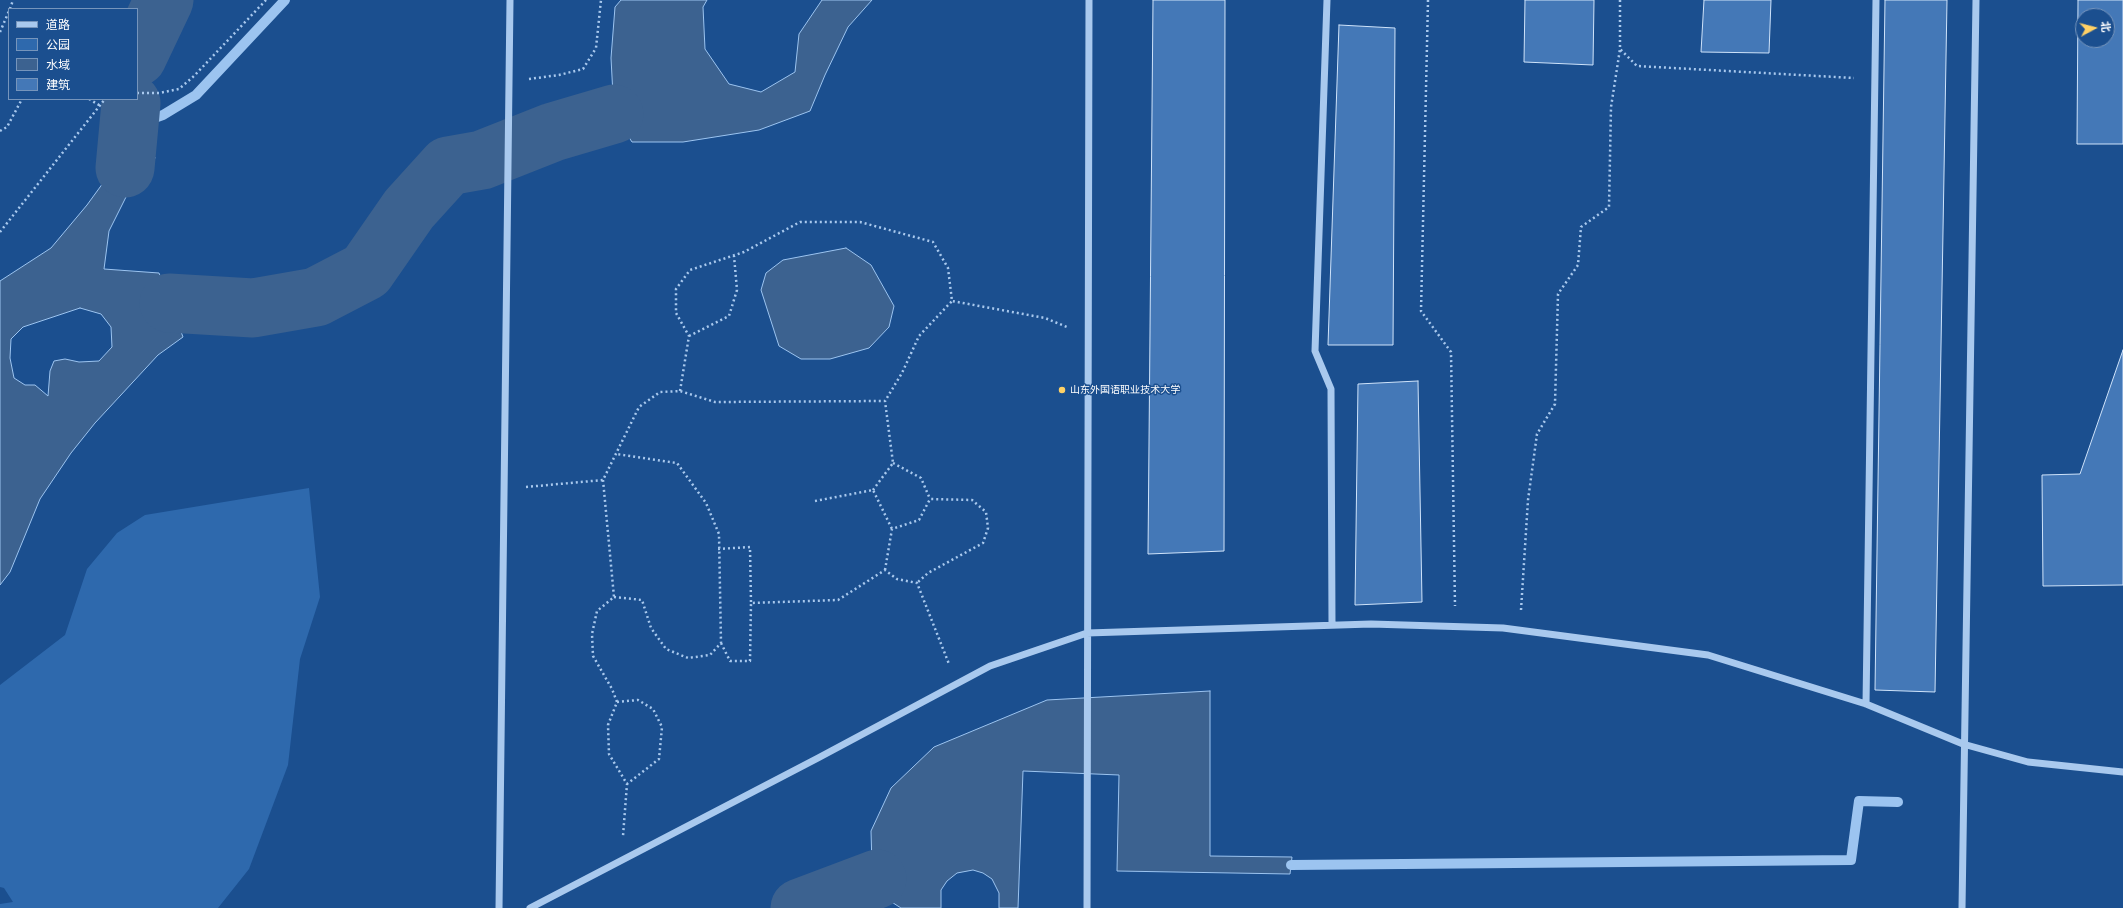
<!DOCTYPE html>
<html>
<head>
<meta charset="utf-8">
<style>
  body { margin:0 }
  #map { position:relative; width:2123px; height:908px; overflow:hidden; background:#1b4f8f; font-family:Manrope,"Noto Sans SC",sans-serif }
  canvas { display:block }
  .legend { position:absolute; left:8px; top:8px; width:130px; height:92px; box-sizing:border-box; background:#1b4f8f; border:1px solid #7695bc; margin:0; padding:5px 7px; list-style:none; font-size:12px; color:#fff }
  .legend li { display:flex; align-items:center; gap:8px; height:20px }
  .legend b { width:20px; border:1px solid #7695bc }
  .north { position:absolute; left:2075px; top:8px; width:40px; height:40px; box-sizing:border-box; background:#1b4f8f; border:1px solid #7695bc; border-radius:50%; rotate:83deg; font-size:11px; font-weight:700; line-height:16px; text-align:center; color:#fff }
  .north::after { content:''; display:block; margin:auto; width:14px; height:18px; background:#ffd166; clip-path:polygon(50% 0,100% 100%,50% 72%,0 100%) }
</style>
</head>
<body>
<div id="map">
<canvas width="2123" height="908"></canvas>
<ul class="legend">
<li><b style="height:5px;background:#a9c9ee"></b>道路</li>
<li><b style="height:11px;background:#2e69ad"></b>公园</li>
<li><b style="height:11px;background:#3c6290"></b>水域</li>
<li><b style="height:11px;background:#4478b7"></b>建筑</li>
</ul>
<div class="north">北</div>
</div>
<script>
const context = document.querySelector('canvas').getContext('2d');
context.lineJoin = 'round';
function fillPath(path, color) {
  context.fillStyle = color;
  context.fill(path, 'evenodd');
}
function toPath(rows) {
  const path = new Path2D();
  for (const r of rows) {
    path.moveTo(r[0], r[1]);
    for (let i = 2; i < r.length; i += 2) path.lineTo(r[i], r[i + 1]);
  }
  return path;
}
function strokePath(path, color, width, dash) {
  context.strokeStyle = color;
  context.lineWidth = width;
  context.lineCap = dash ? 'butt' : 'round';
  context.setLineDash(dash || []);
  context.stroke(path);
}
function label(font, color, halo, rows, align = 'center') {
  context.font = font + ' Manrope,"Noto Sans SC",sans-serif';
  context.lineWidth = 3;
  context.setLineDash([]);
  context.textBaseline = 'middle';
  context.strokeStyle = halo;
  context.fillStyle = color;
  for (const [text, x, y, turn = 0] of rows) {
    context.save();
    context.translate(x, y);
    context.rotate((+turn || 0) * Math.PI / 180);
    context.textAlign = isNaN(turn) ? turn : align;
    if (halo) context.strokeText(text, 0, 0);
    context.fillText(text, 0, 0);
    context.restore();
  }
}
fillPath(toPath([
  [309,488,320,597,300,659,288,765,249,869,218,908,0,908,0,904,13,902,4,888,0,887,0,685,65,635,87,569,117,533,145,515]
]), '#2e69ad');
const water = toPath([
  [621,0,707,0,703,7,705,49,729,84,761,92,795,72,799,34,822,0,872,0,848,27,825,75,810,111,759,130,683,142,632,142,614,114,611,58,615,7,621,0],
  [155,158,126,197,109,231,104,269,159,273,183,337,158,355,95,423,71,453,40,499,10,572,0,585,0,281,51,248,87,205,111,172,155,158],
  [80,308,101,314,111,327,112,347,99,361,79,362,65,359,54,361,50,371,48,396,35,385,25,385,14,378,10,358,11,339,23,327,80,308],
  [846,248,871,265,894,306,889,327,869,348,830,359,801,359,779,346,761,290,766,273,783,260,846,248],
  [1210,691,1210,856,1292,857,1290,874,1117,871,1119,775,1023,771,1018,908,999,908,999,893,992,879,983,873,973,870,957,873,947,881,941,890,941,908,901,908,887,899,872,867,871,831,891,788,934,747,1047,700,1210,691]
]);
fillPath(water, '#3c6290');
strokePath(water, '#9cc4f0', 1);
strokePath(toPath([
  [129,127,163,115,196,95,285,0],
  [1291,865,1851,860,1859,801,1898,802]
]), '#9cc4f0', 10);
strokePath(toPath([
  [137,57,164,0],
  [125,168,131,103],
  [169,303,253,308,316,297,366,271,409,209,448,166,482,160,553,132,614,114],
  [800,908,877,879]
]), '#3c6290', 59);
const building = toPath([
  [1153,0,1225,0,1224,551,1148,554,1153,0],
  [1525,0,1594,0,1593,65,1524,62,1525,0],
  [1704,0,1771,0,1769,53,1701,52,1704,0],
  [1885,0,1947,0,1935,692,1875,690,1885,0],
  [2078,0,2123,0,2123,144,2077,144,2078,0],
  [2083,16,2107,16,2107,40,2083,40,2083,16],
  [1339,25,1395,28,1393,345,1328,345,1339,25],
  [2123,350,2123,585,2043,586,2042,475,2080,474,2123,350],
  [1418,381,1422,602,1355,605,1358,384,1418,381]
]);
fillPath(building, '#4478b7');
strokePath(building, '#cfe3fa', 1);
strokePath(toPath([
  [1428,0,1421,311,1451,352,1455,606],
  [1620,0,1620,49,1637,66,1854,78],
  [10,9,13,0],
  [0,32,9,11],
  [529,79,559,75,583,69,596,48,601,0],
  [137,93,159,93,179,89,194,76,266,0],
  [89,99,99,105],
  [0,131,7,127,22,99],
  [0,232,105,99],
  [689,336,729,316,737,290,734,256],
  [680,391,689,336,676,313,676,289,690,270,744,252,800,222,860,222,933,242,948,268,952,301,1045,318,1067,327],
  [893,463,921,478,930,499],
  [603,480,614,597,597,611,592,634,593,656,612,689,617,702,608,725,609,754,627,784,623,836],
  [526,487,603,480,639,407,660,392,680,391,715,402,885,401,902,373,919,336,952,301],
  [873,490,893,463,885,401],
  [815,501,873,490,892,529],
  [718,549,750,547,751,603],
  [885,570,892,529,919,520,930,499,972,500,986,512,988,528,983,543,928,573,917,583],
  [614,597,642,600,651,628,666,649,688,658,710,655,721,643,719,534,706,503,677,463,616,454],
  [1521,610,1528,500,1537,434,1555,404,1558,294,1578,265,1581,227,1609,207,1611,107,1620,49],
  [721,643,730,661,750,661,751,603,838,600,885,570,897,579,917,583,949,664],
  [617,702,638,700,653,709,662,727,659,759,627,784]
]), '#a9c9ee', 2.5, [2, 3]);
strokePath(toPath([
  [1327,0,1315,351,1331,389,1332,625],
  [1866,704,1876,0],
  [499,908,510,0],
  [530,908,818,758,990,666,1087,633,1371,624,1503,628,1708,655,1866,704,1963,744,2028,762,2123,772],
  [1087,908,1089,0],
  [1962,908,1976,0]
]), '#a9c9ee', 7);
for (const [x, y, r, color] of [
  [1062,390,4,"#ffd166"]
]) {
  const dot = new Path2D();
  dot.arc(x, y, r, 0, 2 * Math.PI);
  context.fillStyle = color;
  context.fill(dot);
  strokePath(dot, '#1b4f8f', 1.5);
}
label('10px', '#fff', '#1b4f8f', [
  ["山东外国语职业技术大学",1070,390]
], 'left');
</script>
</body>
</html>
